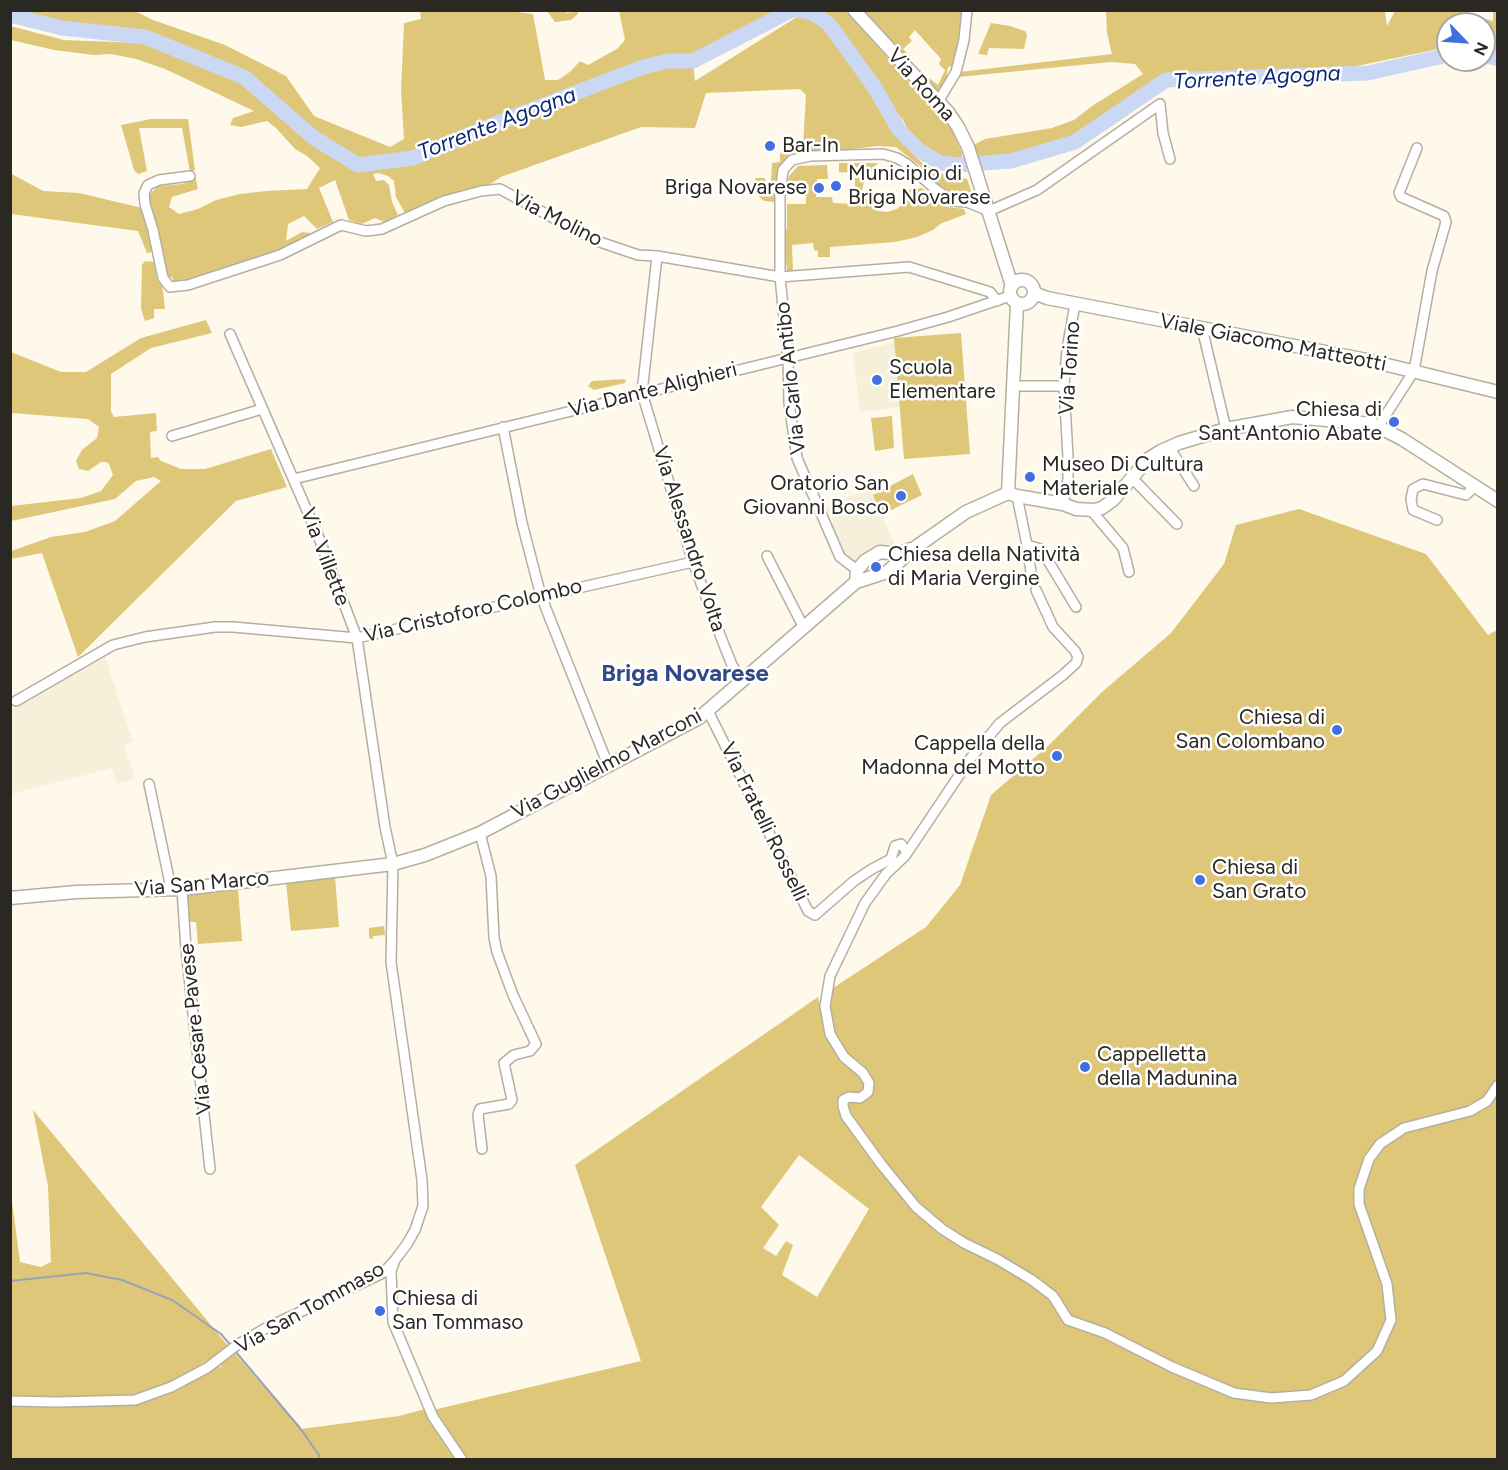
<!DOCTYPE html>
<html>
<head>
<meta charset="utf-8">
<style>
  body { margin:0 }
  #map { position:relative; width:1508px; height:1470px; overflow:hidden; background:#fef9ea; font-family:Figtree,sans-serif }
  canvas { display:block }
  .frame { position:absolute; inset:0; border:12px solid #2a2823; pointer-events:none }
  .north { position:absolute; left:1436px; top:12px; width:60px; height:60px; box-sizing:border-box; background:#fff; border:2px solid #aaa9a7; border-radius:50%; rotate:115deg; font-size:16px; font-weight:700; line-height:24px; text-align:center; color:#2a2823 }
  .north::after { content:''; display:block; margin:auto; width:21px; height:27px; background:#416fe0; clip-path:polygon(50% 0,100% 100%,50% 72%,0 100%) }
</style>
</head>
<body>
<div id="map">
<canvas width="1508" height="1470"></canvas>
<div class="frame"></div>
<div class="north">N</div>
</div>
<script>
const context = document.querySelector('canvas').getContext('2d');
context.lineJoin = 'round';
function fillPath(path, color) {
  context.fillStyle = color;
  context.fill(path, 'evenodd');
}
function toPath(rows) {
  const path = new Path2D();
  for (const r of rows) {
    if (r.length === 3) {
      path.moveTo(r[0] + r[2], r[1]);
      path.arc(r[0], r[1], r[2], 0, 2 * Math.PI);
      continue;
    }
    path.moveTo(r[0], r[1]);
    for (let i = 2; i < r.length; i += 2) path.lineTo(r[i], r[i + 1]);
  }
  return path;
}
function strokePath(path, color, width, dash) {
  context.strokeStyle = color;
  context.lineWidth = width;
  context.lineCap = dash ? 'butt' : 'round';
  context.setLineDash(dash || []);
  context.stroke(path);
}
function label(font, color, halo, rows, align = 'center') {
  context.font = font + ' Figtree,sans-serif';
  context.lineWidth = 5;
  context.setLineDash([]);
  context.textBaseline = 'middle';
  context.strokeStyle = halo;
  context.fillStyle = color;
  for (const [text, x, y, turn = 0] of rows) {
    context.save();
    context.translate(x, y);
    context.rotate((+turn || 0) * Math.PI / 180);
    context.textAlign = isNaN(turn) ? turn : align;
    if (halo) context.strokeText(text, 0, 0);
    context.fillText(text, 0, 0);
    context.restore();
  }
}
fillPath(toPath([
  [895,342,900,407,860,412,853,353],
  [870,488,897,550,880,549,852,561,845,557,830,527,834,522,826,507],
  [105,657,133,742,124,745,135,779,117,784,112,768,11,794,11,709]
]), '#f6efd9');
fillPath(toPath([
  [500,10,533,14,545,80,558,80,571,71,580,61,588,65,617,49,625,40,619,11,790,11,692,59,667,60,640,67,497,122,413,157,358,164,314,137,244,76,212,62,145,36,65,34,10,17,11,11,135,11,153,20,225,45,286,76,314,116,390,147,404,139,401,90,404,23,421,19,420,11],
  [547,11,564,11,567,13,578,11,578,14,571,20,555,22],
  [806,11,846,11,923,97,935,106,952,130,962,153,962,158,947,158,926,149,914,141,903,120,883,98,830,23,813,11],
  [857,11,966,11,957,65,948,67,946,80,940,90,937,91,922,79,925,75,938,85,945,70,939,64,941,59,915,30,909,37,912,41,903,49,910,56,904,63],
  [1106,11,1385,11,1387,26,1395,11,1457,11,1493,21,1493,11,1497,11,1497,54,1484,50,1484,24,1448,24,1448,47,1323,73,1165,78,1073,137,978,165,972,146,985,139,1052,128,1074,120,1092,106,1143,74,1135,64,1111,62,958,77,960,72,1112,54,1107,33],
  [800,15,819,20,837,41,871,89,885,119,908,148,923,164,940,173,967,179,975,201,949,196,921,167,896,147,877,146,796,156,782,169,776,182,771,182,772,163,780,162,780,153,789,153,790,147,803,146,806,95,800,89,706,93,695,128,641,127,501,177,481,190,406,215,396,197,394,181,388,176,378,173,373,174,376,181,384,180,389,185,392,202,398,215,384,222,375,218,362,224,349,220,335,180,319,188,333,222,317,229,304,216,288,224,286,241,302,232,311,233,307,238,271,255,192,279,174,282,172,277,168,277,165,270,149,202,150,194,158,186,182,184,190,181,191,175,195,175,198,189,172,197,169,207,179,214,198,209,216,200,240,194,266,191,307,189,320,168,307,156,295,149,276,128,267,121,241,127,230,125,233,118,254,111,165,69,136,59,111,54,94,55,54,50,11,40,10,26,64,40,142,43,210,67,243,82,310,143,345,162,358,167,414,160,640,69,667,63,693,63,695,81],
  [991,23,1010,26,1025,31,1027,35,1024,49,989,48,987,55,978,54],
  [151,119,188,119,195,170,190,172,182,128,139,128,147,171,138,174,134,170,121,125],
  [839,163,878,163,865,177,862,190,869,204,879,211,887,212,897,209,907,200,910,189,922,188,938,202,948,207,964,209,966,214,940,224,933,230,917,237,895,242,830,247,830,257,818,257,818,251,814,250,813,243,792,245,793,271,787,272,784,231,787,229,787,204,806,204,806,181,792,181,791,189,786,189,789,176,798,166,827,165,828,179,817,179,816,197,832,197,833,203,855,204,855,173,839,172],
  [10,173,43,191,79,193,142,208,152,252,147,253,138,231,11,214],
  [755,178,765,178,766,193,776,193,775,202,764,201,756,194],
  [145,261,154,262,157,280,162,286,163,292,165,309,154,309,154,318,145,321,141,309,142,265],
  [206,320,212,333,151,348,111,374,111,411,114,417,156,413,157,431,150,432,151,458,158,457,161,461,181,469,205,469,271,449,287,487,236,501,78,657,42,553,11,559,11,551,51,537,85,532,115,521,161,481,154,477,136,481,115,499,11,521,11,506,81,498,101,491,113,475,109,464,106,462,101,462,88,471,79,469,76,461,82,450,97,438,99,427,88,419,11,413,11,352,61,372,86,372,141,338],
  [961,333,970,454,904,459,894,338],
  [624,379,626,380,625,383,594,390,588,386,592,381],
  [892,416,894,448,875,451,871,418],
  [913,474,922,495,881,515,873,495],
  [1299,509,1426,554,1488,635,1497,630,1497,1459,464,1460,433,1410,641,1361,575,1165,818,997,826,1034,842,1057,868,1084,867,1091,859,1096,850,1096,842,1099,842,1106,849,1126,890,1181,895,1178,855,1125,844,1106,845,1101,849,1098,860,1100,869,1093,870,1083,864,1073,845,1055,832,1033,829,1007,830,990,926,927,960,885,991,795,1048,746,1102,692,1171,633,1224,564,1236,525],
  [799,1155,869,1209,817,1297,782,1275,793,1245,786,1241,776,1256,763,1248,779,1225,761,1207],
  [335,877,339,927,291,931,286,882],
  [238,888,242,941,198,944,196,922,186,922,184,893],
  [384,926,385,935,373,936,373,939,369,938,369,928],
  [33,1110,229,1347,172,1383,135,1398,181,1379,216,1357,221,1370,219,1356,230,1348,301,1429,399,1416,429,1408,460,1459,11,1459,10,1186,20,1262,41,1267,51,1262,48,1186]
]), '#dec779');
strokePath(toPath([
  [10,1281,86,1273,122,1280,172,1300,221,1334,232,1347],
  [235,1351,300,1428,319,1455,320,1460]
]), '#9aa3b5', 2);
strokePath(toPath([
  [797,10,813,13,829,24,875,88,899,130,920,151,940,163,958,165,1011,161,1075,142,1166,80,1368,73,1448,55],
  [10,15,62,28,145,37,244,77,314,138,358,165,413,158,497,123,640,68,667,61,693,61,792,10],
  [1484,55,1498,59]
]), '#cad8f4', 15);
const minor = toPath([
  [938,102,956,72,964,40,967,10],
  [190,176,159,180,148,185,144,193,145,204,153,230,163,278,170,287,188,285,280,255,341,225,366,231,382,229,444,201,481,191,500,189,594,240,638,255,657,256,780,277,909,267,990,292,997,301],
  [657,256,642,393,693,562,722,640,732,665,743,682],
  [1202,328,1226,429],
  [1012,386,1064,386],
  [503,427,522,523,541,596,608,765],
  [1378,427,1414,371,1432,271,1446,222,1444,216,1401,197,1399,193,1417,148],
  [172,436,262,409],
  [1169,447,1194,486],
  [294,479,898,331,948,317,1010,296],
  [1133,479,1177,524],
  [1017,496,1027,545,1032,579],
  [1063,504,1068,479,1068,457,1064,386,1067,349,1075,304],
  [1090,509,1123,548,1129,572],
  [1437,520,1413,510,1411,499,1413,489,1423,484,1466,495,1474,487],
  [1027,545,1041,549,1076,607],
  [767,556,804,628],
  [857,570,840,557,797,458,789,403,788,357,780,277,780,195,783,170,792,160,810,156,883,154,897,158,907,164,935,189,952,201,967,202,989,211,1037,190,1160,104,1163,133,1170,159],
  [1036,590,1053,627,1075,651,1078,657,1076,663,1063,675,1000,723,970,759,905,856,886,874,865,903,830,976,825,1006,830,1034,844,1057,863,1073,869,1083,868,1092,860,1098,849,1097,843,1100,843,1106,846,1116,881,1164,916,1207,942,1229,964,1243,997,1259,1032,1280,1053,1296,1068,1320,1105,1333,1172,1367,1234,1393,1271,1398,1311,1395,1344,1381,1377,1351,1391,1320,1387,1284,1359,1204,1359,1189,1369,1159,1380,1144,1404,1128,1470,1111,1487,1101,1498,1085],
  [16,701,113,645,145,637,215,627,233,627,357,638,693,562],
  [708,711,808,911,815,915,854,881,872,869,891,859,895,846,901,844,907,852],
  [149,784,171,888],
  [480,833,491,876,494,938,497,952,513,995,536,1044,530,1051,514,1055,504,1063,512,1100,509,1104,480,1109,478,1115,482,1149],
  [182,889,186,949,210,1169],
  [394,1263,391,1271,393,1322,433,1417,462,1460],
  [10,1401,57,1402,135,1400,171,1387,207,1368,237,1345,266,1328,383,1273,395,1260,407,1244,415,1230,423,1206,422,1180,391,962,393,864,385,827,357,638,319,538,230,334]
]);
const tertiary = toPath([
  [854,10,948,112,958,127,968,147,1012,286],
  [1022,292,12],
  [1034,293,1047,298,1367,360,1498,392],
  [1008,493,1017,496,1063,504,1076,509,1094,510,1102,508,1113,500,1148,459,1161,451,1179,443,1226,429,1292,417,1373,424,1402,439,1498,501],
  [1008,493,1017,304],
  [856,582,857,570,865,561,880,552,899,554,910,549],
  [10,898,76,892,182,889,393,864,425,855,480,833,699,718,856,582,887,572,916,547,966,512,1008,493]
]);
strokePath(minor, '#b4afa1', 12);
strokePath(tertiary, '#b4afa1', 15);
strokePath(minor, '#fff', 9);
strokePath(tertiary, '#fff', 12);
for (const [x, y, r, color] of [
  [770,146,6,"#416fe0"],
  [836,186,6,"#416fe0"],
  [819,188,6,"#416fe0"],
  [877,380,6,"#416fe0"],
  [1394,422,6,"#416fe0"],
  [1030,477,6,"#416fe0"],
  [901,496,6,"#416fe0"],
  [876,567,6,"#416fe0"],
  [1337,730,6,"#416fe0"],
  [1057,756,6,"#416fe0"],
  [1200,880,6,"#416fe0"],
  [1085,1067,6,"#416fe0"],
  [380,1311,6,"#416fe0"]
]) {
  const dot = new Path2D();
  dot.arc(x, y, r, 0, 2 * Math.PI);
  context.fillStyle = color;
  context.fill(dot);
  strokePath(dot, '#fff', 2);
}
label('21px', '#2a2823', '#fff', [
  ["Via Roma",921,85,48],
  ["Via Molino",557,219,27],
  ["Viale Giacomo Matteotti",1273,343,11],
  ["Via Torino",1070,368,-86],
  ["Via Carlo Antibo",791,378,-96],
  ["Via Dante Alighieri",653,390,-14],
  ["Via Alessandro Volta",689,539,72],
  ["Via Villette",325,557,69],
  ["Via Cristoforo Colombo",473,611,-13],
  ["Via Guglielmo Marconi",607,764,-28],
  ["Via Fratelli Rosselli",764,822,64],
  ["Via San Marco",202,884,-5],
  ["Via Cesare Pavese",196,1029,-96],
  ["Via San Tommaso",310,1308,-29]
]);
label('21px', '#2a2823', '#fff', [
  ["Bar-In",782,146],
  ["Municipio di",848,174],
  ["Briga Novarese",848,198],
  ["Briga Novarese",807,188,"right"],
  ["Scuola",889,368],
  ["Elementare",889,392],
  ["Chiesa di",1382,410,"right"],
  ["Sant'Antonio Abate",1382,434,"right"],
  ["Museo Di Cultura",1042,465],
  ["Materiale",1042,489],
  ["Oratorio San",889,484,"right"],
  ["Giovanni Bosco",889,508,"right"],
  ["Chiesa della Natività",888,555],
  ["di Maria Vergine",888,579],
  ["Chiesa di",1325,718,"right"],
  ["San Colombano",1325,742,"right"],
  ["Cappella della",1045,744,"right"],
  ["Madonna del Motto",1045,768,"right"],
  ["Chiesa di",1212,868],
  ["San Grato",1212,892],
  ["Cappelletta",1097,1055],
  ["della Madunina",1097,1079],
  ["Chiesa di",392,1299],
  ["San Tommaso",392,1323]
], 'left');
label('italic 22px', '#0d2875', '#fff', [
  ["Torrente Agogna",1257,78,-3],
  ["Torrente Agogna",497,124,-21]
]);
label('bold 24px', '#314a83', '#fff', [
  ["Briga Novarese",685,674]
]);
</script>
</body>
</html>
